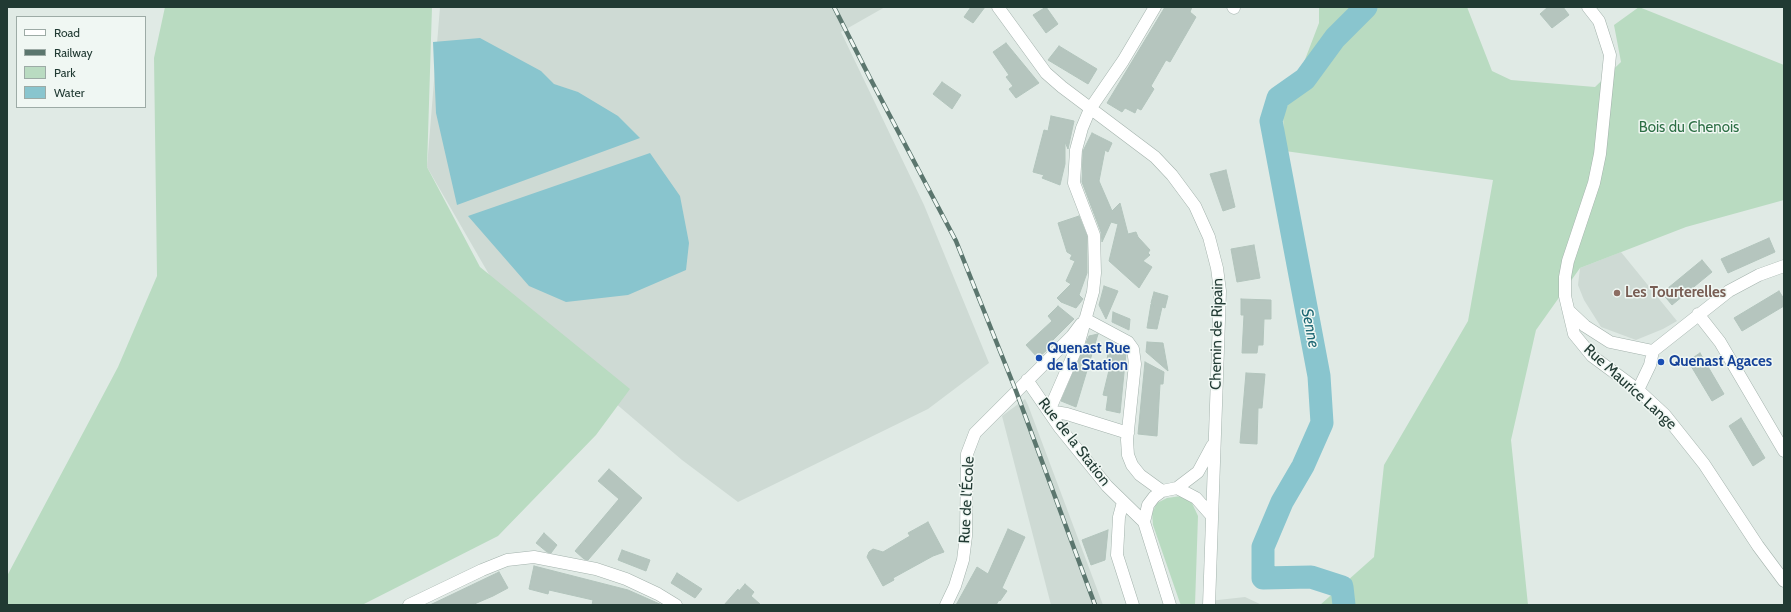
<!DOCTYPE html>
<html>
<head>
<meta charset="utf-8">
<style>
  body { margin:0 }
  #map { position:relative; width:1791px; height:612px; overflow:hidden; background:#e0eae5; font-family:Cabin,sans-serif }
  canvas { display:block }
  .frame { position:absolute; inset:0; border:8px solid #213a33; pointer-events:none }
  .legend { position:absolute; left:16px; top:16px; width:130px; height:92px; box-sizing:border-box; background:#f0f7f3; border:1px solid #9daba6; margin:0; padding:5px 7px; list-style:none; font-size:12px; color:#213a33 }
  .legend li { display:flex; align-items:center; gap:8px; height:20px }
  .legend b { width:20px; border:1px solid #9daba6 }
</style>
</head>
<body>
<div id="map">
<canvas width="1791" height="612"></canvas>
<div class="frame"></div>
<ul class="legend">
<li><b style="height:5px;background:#fff"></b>Road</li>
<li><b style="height:5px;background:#5b766e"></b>Railway</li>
<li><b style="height:11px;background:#b9dbc1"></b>Park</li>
<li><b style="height:11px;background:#89c5ce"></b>Water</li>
</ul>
</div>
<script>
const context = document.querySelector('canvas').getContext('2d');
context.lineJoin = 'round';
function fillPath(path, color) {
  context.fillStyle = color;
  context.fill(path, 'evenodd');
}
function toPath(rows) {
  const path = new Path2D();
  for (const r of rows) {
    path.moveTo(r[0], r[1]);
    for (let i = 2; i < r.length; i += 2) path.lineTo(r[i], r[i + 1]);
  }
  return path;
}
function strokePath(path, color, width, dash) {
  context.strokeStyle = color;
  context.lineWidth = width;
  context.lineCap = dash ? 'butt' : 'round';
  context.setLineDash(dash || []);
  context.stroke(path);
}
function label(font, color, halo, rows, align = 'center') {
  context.font = font + ' Cabin,sans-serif';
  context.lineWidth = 3;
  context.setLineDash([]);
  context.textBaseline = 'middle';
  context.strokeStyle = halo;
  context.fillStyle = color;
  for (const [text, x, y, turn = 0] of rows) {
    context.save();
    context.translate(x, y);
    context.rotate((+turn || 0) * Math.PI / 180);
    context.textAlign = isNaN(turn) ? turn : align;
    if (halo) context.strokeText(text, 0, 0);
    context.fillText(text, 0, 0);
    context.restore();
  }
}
fillPath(toPath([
  [440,7,885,7,841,32,924,205,989,363,928,409,738,502,682,460,513,316,427,167],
  [1621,252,1677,321,1663,329,1636,340,1601,327,1584,300,1578,285,1580,268],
  [1025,399,1028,405,1103,605,1051,605,1002,416],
  [1245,597,1262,605,1209,605,1209,601]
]), '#cedad4');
fillPath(toPath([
  [165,7,432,7,427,167,480,267,630,389,596,435,498,536,362,605,7,605,7,576,118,367,157,276,154,58],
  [1319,7,1467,7,1492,71,1511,80,1595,87,1621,62,1614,25,1639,7,1784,65,1784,200,1686,227,1580,268,1536,330,1511,440,1528,605,1320,605,1374,557,1384,465,1468,321,1493,180,1285,151,1283,117,1319,23],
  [1181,496,1192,503,1198,516,1195,605,1181,605,1180,603,1153,525,1152,513,1157,503,1167,498]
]), '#b9dbc1');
fillPath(toPath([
  [480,38,541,71,554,84,578,92,618,116,640,138,457,205,436,113,433,42],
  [650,153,680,196,689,243,686,270,628,295,566,302,529,286,468,216]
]), '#89c5ce');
strokePath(toPath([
  [1344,605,1342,587,1311,577,1263,578,1263,547,1282,502,1303,466,1322,423,1319,376,1271,121,1278,98,1305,79,1335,38,1366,7]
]), '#89c5ce', 23);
const building = toPath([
  [971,7,985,7,973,23,964,17,971,7],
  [1046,7,1058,24,1046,33,1033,15,1046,7],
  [1165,7,1192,7,1190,12,1196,17,1170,62,1166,60,1151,86,1154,89,1141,110,1137,108,1135,113,1125,108,1122,112,1107,103,1165,7],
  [1548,7,1563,7,1569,15,1552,28,1540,14,1548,7],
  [1006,43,1039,83,1016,98,1009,89,1013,86,1006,77,1009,75,993,52,1006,43],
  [1059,46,1097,69,1088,84,1048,60,1059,46],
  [942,82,961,95,952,109,933,94,942,82],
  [1051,116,1074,121,1068,149,1065,142,1065,164,1060,185,1042,178,1044,175,1033,172,1044,130,1048,131,1051,116],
  [1092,133,1112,143,1108,152,1105,150,1099,181,1112,211,1120,203,1128,234,1136,232,1138,237,1150,250,1148,253,1150,255,1143,261,1152,267,1139,288,1109,261,1118,224,1111,222,1102,242,1101,232,1082,182,1083,151,1092,133],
  [1226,170,1235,207,1223,211,1210,174,1226,170],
  [1079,216,1087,236,1087,273,1079,295,1083,299,1076,308,1061,302,1057,298,1071,284,1066,281,1075,261,1070,259,1072,255,1067,252,1058,223,1079,216],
  [1769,238,1775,252,1728,273,1721,259,1769,238],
  [1254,245,1260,278,1237,282,1231,249,1254,245],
  [1702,260,1712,272,1672,305,1662,293,1702,260],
  [1104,286,1118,291,1106,319,1099,305,1104,286],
  [1779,291,1784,299,1784,306,1742,331,1734,318,1779,291],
  [1154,292,1168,296,1165,308,1162,307,1157,329,1147,328,1151,304,1154,306,1151,303,1154,292],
  [1241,299,1271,300,1271,319,1264,319,1263,345,1258,345,1257,353,1242,353,1244,315,1241,315,1241,299],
  [1058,306,1074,319,1050,343,1056,342,1038,358,1026,345,1052,321,1048,316,1058,306],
  [1113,312,1130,319,1129,330,1112,322,1113,312],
  [1098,334,1076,407,1061,401,1089,336,1098,334],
  [1147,342,1163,343,1168,371,1146,352,1147,342],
  [1109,343,1126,353,1120,413,1106,410,1108,396,1103,395,1111,362,1107,361,1109,343],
  [1700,353,1724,394,1712,401,1688,361,1700,353],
  [1145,362,1164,372,1163,384,1160,384,1157,436,1138,434,1145,362],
  [1246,373,1265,374,1262,408,1258,408,1257,444,1240,443,1246,373],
  [1741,418,1765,458,1753,466,1729,426,1741,418],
  [609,469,642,498,588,560,584,559,575,551,619,499,598,481,609,469],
  [928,522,944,552,933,556,893,578,894,580,883,586,867,557,869,552,873,549,883,552,910,536,908,533,928,522],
  [1008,529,1025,537,1002,588,1007,591,1000,601,999,600,996,605,956,605,977,567,988,574,1008,529],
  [1108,530,1105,560,1091,565,1082,540,1108,530],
  [544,533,557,545,551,553,547,552,536,543,544,533],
  [622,550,650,560,646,571,618,560,622,550],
  [534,566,628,590,662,605,592,605,593,600,549,590,548,594,529,589,534,566],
  [499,572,508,588,493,596,472,605,430,605,499,572],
  [677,573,702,589,695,598,671,583,677,573],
  [745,584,754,592,751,596,761,605,724,605,738,589,739,591,745,584]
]);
fillPath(building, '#b5c5be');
strokePath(building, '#b2c4bc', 1);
const minor = toPath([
  [998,7,1046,73,1062,87,1155,157,1172,175,1195,206,1209,237,1217,268,1220,291,1209,605],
  [1233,7,1234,8],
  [1588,7,1599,21,1610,55,1600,154,1594,183,1568,261,1565,277,1565,296,1574,334,1592,356,1638,390,1665,415,1704,464,1758,546,1784,581],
  [1569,311,1585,326,1610,342,1653,351],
  [1698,314,1720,342,1784,451],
  [1085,319,1128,342,1133,349,1135,364,1127,440,1128,455,1132,465,1140,475,1162,491],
  [1027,380,1060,428,1107,486,1144,522],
  [1638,390,1650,365,1653,351,1729,291,1759,275,1784,266],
  [1049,411,1079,342,1093,292,1095,273,1094,235,1074,183,1076,150,1082,128,1090,109,1123,61,1155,7],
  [1049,411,1067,414,1128,433],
  [1177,488,1198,472,1212,446],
  [1123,502,1119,517,1117,555,1133,605],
  [409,605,482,570,507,560,534,557,596,569,626,579,658,594,676,605],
  [946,605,955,586,963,560,966,536,967,454,975,433,1072,336,1081,324],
  [1170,605,1144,522,1148,505,1154,497,1162,491,1177,488,1196,498,1211,515]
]);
strokePath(minor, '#a3b2ac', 13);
strokePath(minor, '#fff', 12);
const rail = toPath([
  [834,7,871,80,956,241,1016,391,1095,605]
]);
strokePath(rail, '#5b766e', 4.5);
strokePath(rail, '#f0f7f3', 3, [9]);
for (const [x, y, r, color] of [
  [1617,293,4,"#8d6e63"],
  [1039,358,4,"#1a4fb4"],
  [1661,362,4,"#1a4fb4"]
]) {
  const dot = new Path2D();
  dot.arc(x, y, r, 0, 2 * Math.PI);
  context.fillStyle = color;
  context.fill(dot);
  strokePath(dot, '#f0f7f3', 1.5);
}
label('15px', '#2d6f45', '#f0f7f3', [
  ["Bois du Chenois",1689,128]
]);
label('bold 15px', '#785e54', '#f0f7f3', [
  ["Les Tourterelles",1625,293]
], 'left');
label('15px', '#213a33', '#f0f7f3', [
  ["Chemin de Ripain",1217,334,-89],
  ["Rue Maurice Lange",1630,387,42],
  ["Rue de la Station",1074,442,52],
  ["Rue de l'École",967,500,-87]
]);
label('bold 15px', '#164399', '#f0f7f3', [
  ["Quenast Rue",1047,349],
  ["de la Station",1047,366],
  ["Quenast Agaces",1669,362]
], 'left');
label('italic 16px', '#1d6773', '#f0f7f3', [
  ["Senne",1310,328,79]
]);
</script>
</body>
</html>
